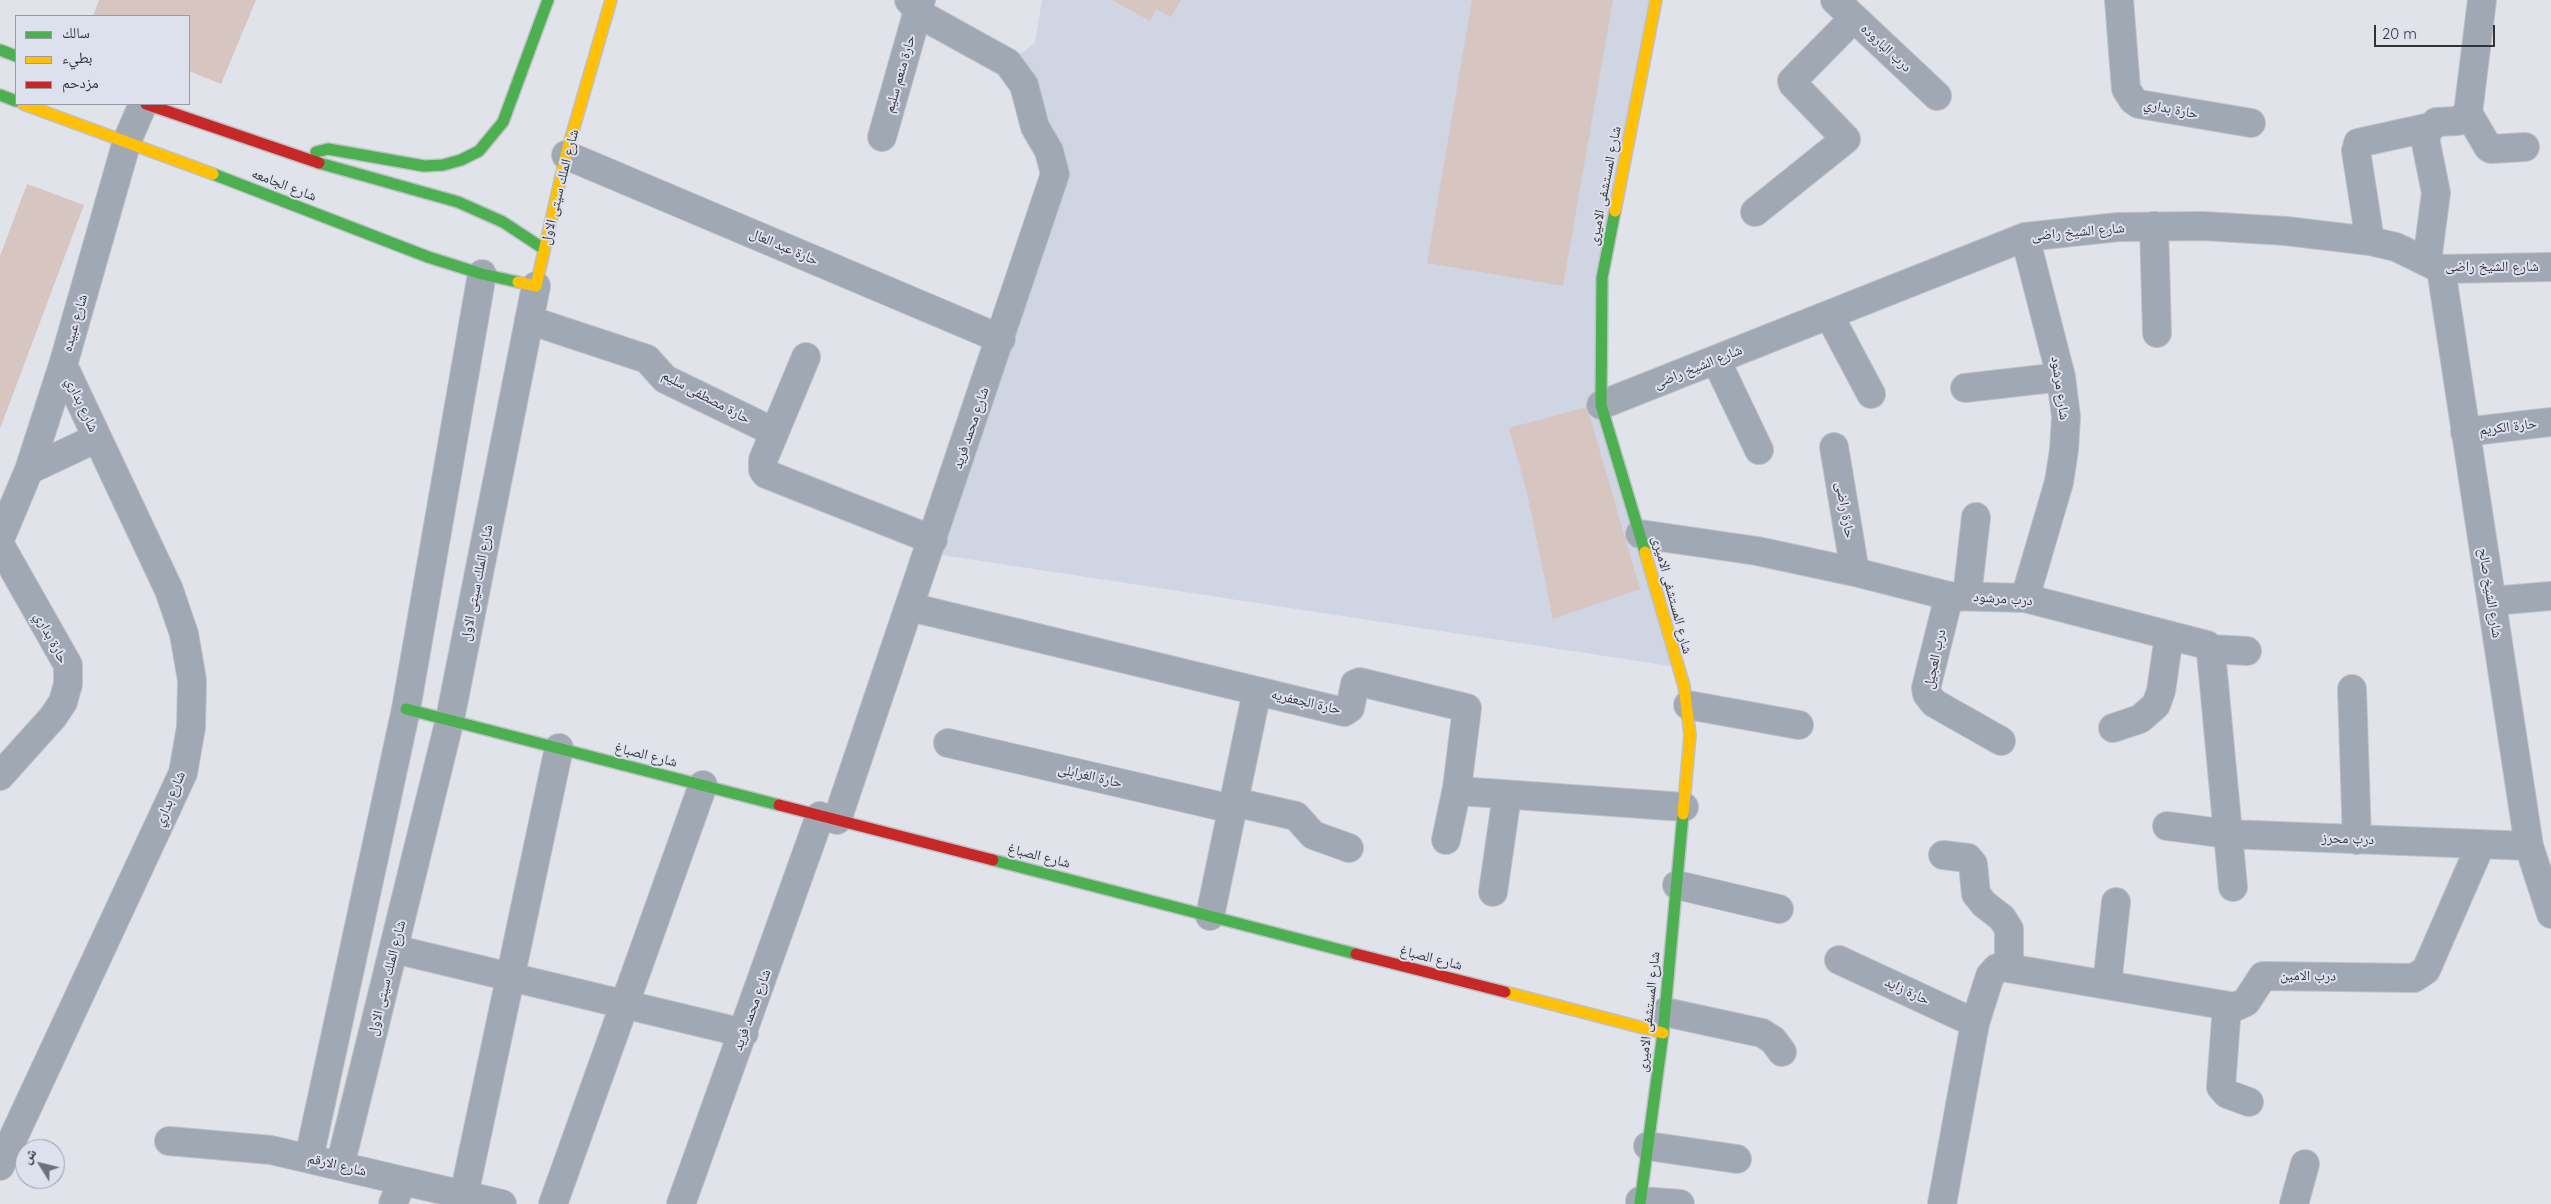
<!DOCTYPE html>
<html>
<head>
<meta charset="utf-8">
<style>
  body { margin:0 }
  #map { position:relative; width:2551px; height:1204px; overflow:hidden; background:#e0e3ea; font-family:Quicksand,"Noto Naskh Arabic",sans-serif }
  canvas { display:block }
  .legend { position:absolute; left:15px; top:15px; width:175px; height:90px; box-sizing:border-box; background:#dde1ed; border:1px solid #989ba4; margin:0; padding:6px 9px; list-style:none; font-size:15px; color:#313337 }
  .legend li { display:flex; align-items:center; gap:10px; height:25px }
  .legend b { width:25px; border:1px solid #989ba4 }
  .north { position:absolute; left:15px; top:1139px; width:50px; height:50px; box-sizing:border-box; background:#dde1ed; border:1px solid #989ba4; border-radius:50%; rotate:306deg; font-size:14px; font-weight:700; line-height:20px; text-align:center; color:#313337 }
  .north::after { content:''; display:block; margin:auto; width:18px; height:22px; background:#6e7176; clip-path:polygon(50% 0,100% 100%,50% 72%,0 100%) }
  .scale { position:absolute; left:2374px; top:25px; width:121px; height:22px; box-sizing:border-box; border:2px solid #313337; border-top:0; padding-left:6px; font-size:15px; line-height:18px; white-space:nowrap; color:#313337; -webkit-text-stroke:4px #dde1ed; paint-order:stroke }
</style>
</head>
<body>
<div id="map">
<canvas width="2551" height="1204"></canvas>
<ul class="legend">
<li><b style="height:6px;background:#4caf50"></b>سالك</li>
<li><b style="height:6px;background:#ffc107"></b>بطيء</li>
<li><b style="height:6px;background:#c62828"></b>مزدحم</li>
</ul>
<div class="north">ش</div>
<div class="scale">20 m</div>
</div>
<script>
const context = document.querySelector('canvas').getContext('2d');
context.lineJoin = 'round';
function fillPath(path, color) {
  context.fillStyle = color;
  context.fill(path, 'evenodd');
}
function toPath(rows) {
  const path = new Path2D();
  for (const r of rows) {
    path.moveTo(r[0], r[1]);
    for (let i = 2; i < r.length; i += 2) path.lineTo(r[i], r[i + 1]);
  }
  return path;
}
function strokePath(path, color, width, dash) {
  context.strokeStyle = color;
  context.lineWidth = width;
  context.lineCap = dash ? 'butt' : 'round';
  context.setLineDash(dash || []);
  context.stroke(path);
}
function label(font, color, halo, rows, align = 'center') {
  context.font = font + ' Quicksand,"Noto Naskh Arabic",sans-serif';
  context.lineWidth = 4;
  context.setLineDash([]);
  context.textBaseline = 'middle';
  context.strokeStyle = halo;
  context.fillStyle = color;
  for (const [text, x, y, turn = 0] of rows) {
    context.save();
    context.translate(x, y);
    context.rotate((+turn || 0) * Math.PI / 180);
    context.textAlign = isNaN(turn) ? turn : align;
    if (halo) context.strokeText(text, 0, 0);
    context.fillText(text, 0, 0);
    context.restore();
  }
}
fillPath(toPath([
  [1042,0,1656,0,1602,278,1601,405,1677,667,929,553,1051,193,1008,63,1035,43]
]), '#d0d5e3');
fillPath(toPath([
  [99,0,256,0,221,84,189,71,189,16,93,16],
  [1112,0,1181,0,1171,17,1156,9,1150,21],
  [1472,0,1613,0,1563,286,1427,263],
  [27,184,84,205,0,429,0,256],
  [1587,407,1640,589,1553,619,1527,493,1509,428]
]), '#d7c5c2');
const street = toPath([
  [1835,0,1937,96],
  [2119,0,2126,89,2133,100,2139,104,2251,123],
  [2468,113,2488,147,2491,149,2525,147],
  [882,137,921,0],
  [566,155,1001,339],
  [1755,212,1846,139,1793,84,1792,81,1854,18],
  [2154,226,2157,333],
  [2370,241,2356,151,2358,143,2431,127],
  [2427,261,2436,193,2425,138,2427,132,2436,122,2458,121,2468,113,2482,0],
  [2441,269,2529,846,2551,914],
  [1829,315,1871,394],
  [529,320,647,359,665,379,774,432],
  [806,357,763,460,763,470,766,474,933,540],
  [1716,360,1759,450],
  [1965,388,2061,377],
  [1601,405,2025,237,2119,227,2203,226,2286,231,2370,241,2396,247,2441,269,2551,267],
  [2465,432,2551,422],
  [1834,447,1855,572],
  [29,470,97,438],
  [1640,534,1757,551,1855,572,1949,596,2025,598,2207,645,2211,652,2233,887],
  [0,539,29,470,63,365,127,141,143,104],
  [0,545,68,665,68,684,63,702,53,717,0,776],
  [1949,596,1926,688,1927,694,1934,703,2001,741],
  [1967,596,1976,517],
  [2025,598,2059,482,2064,450,2066,417,2061,377,2025,237],
  [2492,601,2551,596],
  [910,607,1344,712,1350,708,1355,684,1360,682,1467,708,1457,788,1459,791,1684,807],
  [2211,649,2247,651],
  [2352,689,2357,840],
  [1688,705,1799,725],
  [2113,728,2140,719,2156,705,2161,691,2169,636],
  [948,743,1232,809],
  [1234,802,1296,816,1313,835,1349,848],
  [837,820,1055,174,1049,151,1035,127,1024,85,1008,63,923,16,909,0],
  [2167,826,2228,834,2529,846],
  [1446,840,1457,788],
  [1943,855,1968,858,1973,864,1976,894,1984,904,2002,918,2009,929,2009,968],
  [1677,885,1779,909],
  [1493,892,1507,795],
  [1210,916,1257,691],
  [394,949,744,1033],
  [1839,960,1975,1023],
  [2107,985,2116,902],
  [2227,1006,2221,1087,2227,1094,2249,1102],
  [1665,1012,1762,1033,1773,1040,1782,1052],
  [169,1141,271,1150,502,1204],
  [1648,1146,1737,1159],
  [309,1158,406,709,482,274],
  [0,1166,183,773,191,727,192,680,184,634,169,590,63,365],
  [340,1166,450,719,536,286],
  [464,1195,559,748],
  [1640,1201,1680,1204],
  [393,1204,402,1181],
  [553,1204,703,785],
  [681,1204,820,816],
  [1942,1204,1975,1023,1990,976,1997,968,2002,967,2235,1007,2246,1002,2263,976,2414,978,2426,970,2481,844],
  [2294,1204,2305,1164]
]);
const fast = toPath([
  [0,50,16,56],
  [0,95,16,101],
  [316,152,328,149,424,166,443,165,461,160,479,151,503,122,548,0],
  [319,163,458,202,503,222,544,249],
  [213,174,428,257,482,274,518,282],
  [1615,211,1602,278,1601,405,1645,552],
  [406,709,779,805],
  [993,860,1356,954],
  [1640,1204,1663,1033,1683,814]
]);
const slow = toPath([
  [23,104,213,174],
  [1615,211,1656,0],
  [518,282,536,286,566,155,611,0],
  [1645,552,1684,686,1690,735,1683,814],
  [1505,992,1663,1033]
]);
const jam = toPath([
  [146,104,319,163],
  [779,805,993,860],
  [1356,954,1505,992]
]);
strokePath(street, '#bec1c5', 30);
strokePath(fast, '#bec1c5', 14);
strokePath(slow, '#bec1c5', 14);
strokePath(jam, '#bec1c5', 14);
strokePath(street, '#a0a8b3', 28);
strokePath(fast, '#4caf50', 11);
strokePath(slow, '#ffc107', 11);
strokePath(jam, '#c62828', 11);
label('14px', '#313337', '#dde1ed', [
  ["درب الباروده",1886,48,43],
  ["حارة منعم سليم",900,74,-74],
  ["حارة بداري",2171,109,11],
  ["شارع الجامعه",284,185,21],
  ["شارع المستشفى الاميرى",1605,186,-79],
  ["شارع الملك سيتى الاول",560,187,-76],
  ["شارع الشيخ راضى",2078,232,-5],
  ["حارة عبد العال",784,247,23],
  ["شارع الشيخ راضى",2492,267],
  ["شارع عبيده",75,323,-74],
  ["شارع الشيخ راضى",1698,367,-22],
  ["شارع مرشود",2060,388,82],
  ["حارة مصطفى سليم",706,397,28],
  ["شارع بداري",82,405,65],
  ["حارة الكريم",2508,427,-7],
  ["شارع محمد فريد",971,428,-71],
  ["حارة راضى",1845,510,80],
  ["شارع الملك سيتى الاول",477,583,-79],
  ["شارع الشيخ صالح",2490,593,81],
  ["شارع المستشفى الاميرى",1672,595,75],
  ["درب مرشود",2003,599,4],
  ["حارة بداري",51,638,62],
  ["درب العجيل",1935,659,-78],
  ["حارة الجعفريه",1306,702,13],
  ["شارع الصباغ",646,755,14],
  ["حارة الغرابلى",1090,776,13],
  ["شارع بداري",170,799,-67],
  ["درب محرز",2348,839,2],
  ["شارع الصباغ",1039,856,14],
  ["شارع الصباغ",1431,958,14],
  ["درب الامين",2308,976,1],
  ["شارع الملك سيتى الاول",387,978,-76],
  ["حارة زايد",1907,991,25],
  ["شارع محمد فريد",752,1010,-70],
  ["شارع المستشفى الاميرى",1649,1012,-84],
  ["شارع الارقم",337,1165,13]
]);
</script>
</body>
</html>
